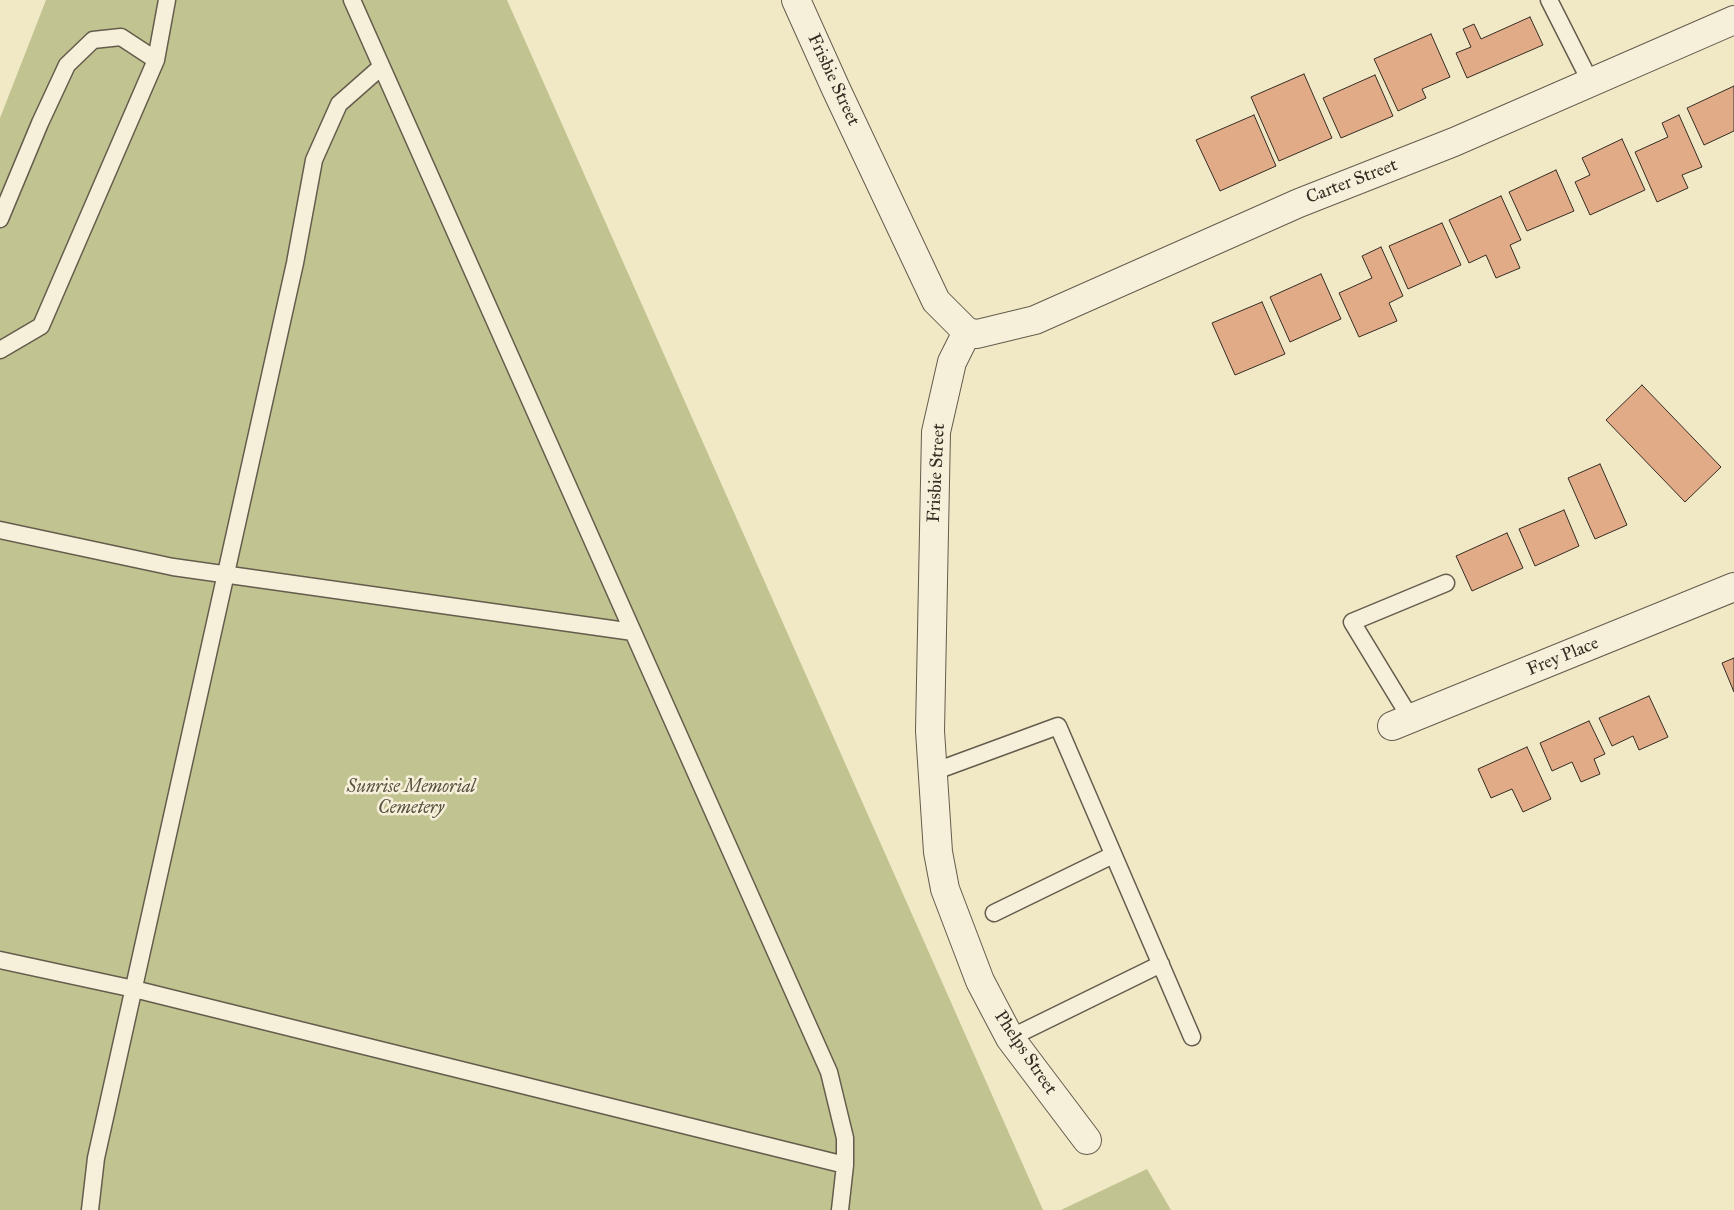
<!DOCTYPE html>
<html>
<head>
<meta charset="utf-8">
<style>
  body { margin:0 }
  canvas { display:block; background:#f1e8c6 }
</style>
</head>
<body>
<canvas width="1734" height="1210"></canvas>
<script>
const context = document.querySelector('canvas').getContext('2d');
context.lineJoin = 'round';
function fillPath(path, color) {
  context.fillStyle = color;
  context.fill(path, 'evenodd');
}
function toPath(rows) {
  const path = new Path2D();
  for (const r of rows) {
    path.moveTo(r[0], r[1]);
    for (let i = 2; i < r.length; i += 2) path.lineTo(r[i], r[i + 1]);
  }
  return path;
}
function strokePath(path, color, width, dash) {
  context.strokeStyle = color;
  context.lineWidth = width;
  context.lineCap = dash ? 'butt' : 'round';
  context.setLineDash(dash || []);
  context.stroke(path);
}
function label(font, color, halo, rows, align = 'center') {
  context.font = font + ' "IM FELL Great Primer",serif';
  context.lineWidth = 5;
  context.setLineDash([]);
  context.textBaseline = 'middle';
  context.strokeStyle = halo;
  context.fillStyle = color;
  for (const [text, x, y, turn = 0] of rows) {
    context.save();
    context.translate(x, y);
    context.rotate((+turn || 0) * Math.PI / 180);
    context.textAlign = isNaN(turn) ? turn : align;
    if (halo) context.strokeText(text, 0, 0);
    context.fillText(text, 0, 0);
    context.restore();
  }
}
fillPath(toPath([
  [46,0,507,0,1043,1210,0,1210,0,118],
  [1147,1169,1171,1210,1061,1210]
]), '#c1c490');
const building = toPath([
  [1530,17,1543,45,1467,78,1456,53,1471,47,1463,29,1474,24,1481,39,1530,17],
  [1431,34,1450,77,1422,89,1426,98,1398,111,1374,59,1431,34],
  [1304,74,1332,138,1279,161,1251,97,1304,74],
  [1375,75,1393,116,1341,138,1323,98,1375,75],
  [1734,86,1734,131,1704,145,1687,108,1734,86],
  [1254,115,1276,166,1220,191,1196,140,1254,115],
  [1679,115,1702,167,1682,175,1688,188,1657,202,1635,152,1668,137,1662,123,1679,115],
  [1622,139,1645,190,1590,215,1575,182,1590,175,1582,158,1622,139],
  [1556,170,1574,211,1527,231,1509,192,1556,170],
  [1501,196,1521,240,1510,245,1520,268,1496,278,1486,255,1469,263,1449,220,1501,196],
  [1442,223,1461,265,1408,289,1389,246,1442,223],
  [1381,247,1403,296,1389,303,1397,321,1359,337,1339,293,1372,278,1362,256,1381,247],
  [1321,274,1341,319,1290,342,1270,297,1321,274],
  [1262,302,1285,354,1235,375,1212,323,1262,302],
  [1642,385,1721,467,1685,502,1606,420,1642,385],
  [1600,464,1627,525,1595,539,1568,478,1600,464],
  [1564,510,1579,546,1535,566,1519,529,1564,510],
  [1507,533,1523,568,1472,591,1456,556,1507,533],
  [1734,658,1734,692,1722,663,1734,658],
  [1649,696,1668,737,1639,750,1633,736,1612,746,1599,718,1649,696],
  [1589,721,1605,754,1594,759,1600,774,1581,782,1572,762,1552,771,1540,743,1589,721],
  [1527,747,1551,799,1523,812,1512,789,1491,798,1478,769,1527,747]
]);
fillPath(building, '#e1ab87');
strokePath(building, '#352d24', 1);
const lane = toPath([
  [352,0,633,632],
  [1549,0,1591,83],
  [0,219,40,123,67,65,93,40,121,37,156,60],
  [0,350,41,326,156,60,167,0],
  [0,530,173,567,633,632,829,1072,845,1138,845,1165,840,1210],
  [1411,719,1352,622,1446,583],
  [933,772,1058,726,1192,1037],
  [994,913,1113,855],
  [0,960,134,989,845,1165],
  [1010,1038,1161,964],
  [90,1210,96,1158,295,263,314,160,339,104,381,67]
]);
const street = toPath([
  [796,0,836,89,936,301,967,332],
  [967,332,952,362,936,432,930,731,938,852,945,889,980,981,1010,1038,1087,1140],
  [967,332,977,334,1035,320,1299,203,1454,142,1734,20],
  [1392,726,1734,587]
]);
strokePath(lane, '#645c4c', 19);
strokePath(street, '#645c4c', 30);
strokePath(lane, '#f6f0da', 16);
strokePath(street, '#f6f0da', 28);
label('18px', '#352d24', '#f6f0da', [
  ["Frisbie Street",833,80,65],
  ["Carter Street",1352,182,-21],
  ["Frisbie Street",937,473,-87],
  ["Frey Place",1563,657,-22],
  ["Phelps Street",1025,1053,56]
]);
label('italic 18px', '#58533f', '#f6f0da', [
  ["Sunrise Memorial",411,788],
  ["Cemetery",411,809]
]);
</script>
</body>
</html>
